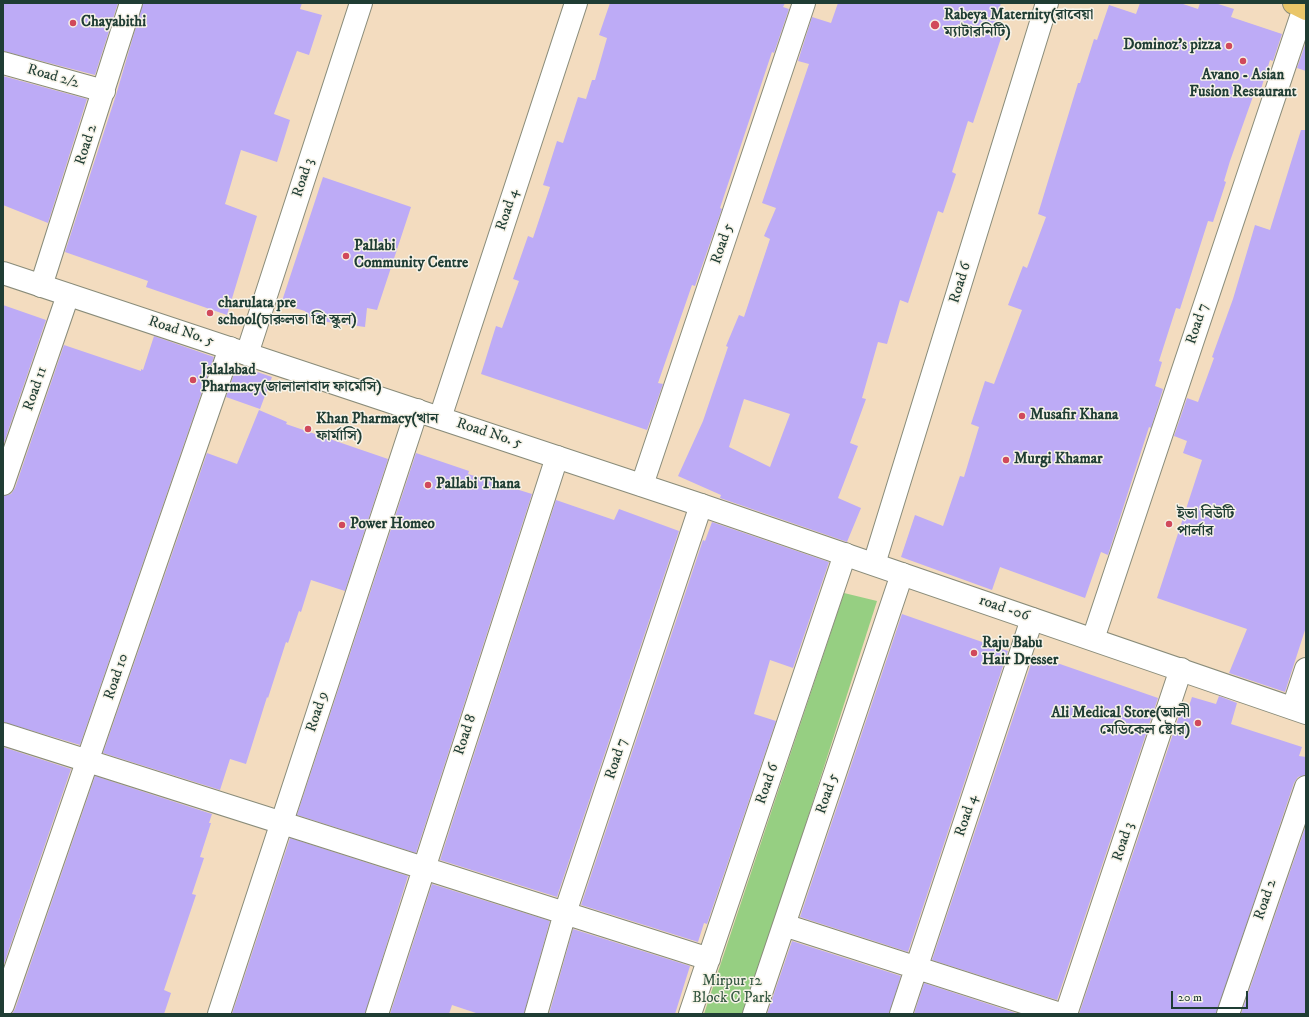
<!DOCTYPE html>
<html>
<head>
<meta charset="utf-8">
<style>
  body { margin:0 }
  #map { position:relative; width:1309px; height:1017px; overflow:hidden; background:#f3dcbf; font-family:"IM FELL DW Pica",serif }
  canvas { display:block }
  .frame { position:absolute; inset:0; border:4px solid #1f3d34; pointer-events:none }
  .scale { position:absolute; left:1171px; top:991px; width:77px; height:18px; box-sizing:border-box; border:2px solid #1f3d34; border-top:0; padding-left:5px; font-size:12px; line-height:14px; white-space:nowrap; color:#1f3d34; -webkit-text-stroke:3px #f7f3e8; paint-order:stroke }
</style>
</head>
<body>
<div id="map">
<canvas width="1309" height="1017"></canvas>
<div class="frame"></div>
<div class="scale">20 m</div>
</div>
<script>
const context = document.querySelector('canvas').getContext('2d');
context.lineJoin = 'round';
function fillPath(path, color) {
  context.fillStyle = color;
  context.fill(path, 'evenodd');
}
function toPath(rows) {
  const path = new Path2D();
  for (const r of rows) {
    path.moveTo(r[0], r[1]);
    for (let i = 2; i < r.length; i += 2) path.lineTo(r[i], r[i + 1]);
  }
  return path;
}
function strokePath(path, color, width, dash) {
  context.strokeStyle = color;
  context.lineWidth = width;
  context.lineCap = dash ? 'butt' : 'round';
  context.setLineDash(dash || []);
  context.stroke(path);
}
function label(font, color, halo, rows, align = 'center') {
  context.font = font + ' "IM FELL DW Pica","Noto Serif Bengali",serif';
  context.lineWidth = 3;
  context.setLineDash([]);
  context.textBaseline = 'middle';
  context.strokeStyle = halo;
  context.fillStyle = color;
  for (const [text, x, y, turn = 0] of rows) {
    context.save();
    context.translate(x, y);
    context.rotate((+turn || 0) * Math.PI / 180);
    context.textAlign = isNaN(turn) ? turn : align;
    if (halo) context.strokeText(text, 0, 0);
    context.fillText(text, 0, 0);
    context.restore();
  }
}
fillPath(toPath([
  [844,593,877,601,745,1014,704,1014]
]), '#96cf82');
fillPath(toPath([
  [3,3,118,3,95,75,3,51],
  [143,3,302,3,300,9,322,15,309,55,297,51,274,114,290,120,277,162,241,150,225,204,257,216,227,315,146,287,148,281,65,252,116,95],
  [610,3,785,3,783,7,789,9,774,53,772,52,720,208,722,209,695,286,692,285,658,383,663,384,647,430,481,374,496,326,502,328,519,281,513,279,528,236,533,238,550,187,543,185,557,141,563,143,578,97,586,99,592,80,595,80,607,38,599,35],
  [838,3,1001,3,993,29,1003,32,973,123,968,121,952,172,956,174,943,213,938,211,908,303,900,300,887,344,878,342,862,398,866,399,850,443,858,446,838,498,861,508,847,542,720,498,721,495,678,476,703,421,728,347,726,346,739,315,744,317,770,239,764,236,776,208,762,203,809,64,798,61,812,17,831,23],
  [744,399,790,414,770,467,729,447],
  [1140,3,1180,3,1198,9,1200,3,1215,3,1234,9,1231,17,1282,34,1273,61,1270,60,1261,89,1256,88,1230,161,1224,181,1226,182,1213,222,1208,221,1180,309,1176,308,1159,361,1162,362,1155,386,1163,389,1151,428,1149,427,1108,555,1101,552,1085,598,1000,567,992,590,901,557,915,515,943,526,960,476,964,477,979,427,971,424,985,381,994,384,1022,310,1008,305,1023,266,1027,268,1046,217,1038,214,1078,83,1080,83,1094,39,1097,40,1109,5,1136,14],
  [1306,42,1306,71,1297,68],
  [3,76,87,99,48,223,3,205],
  [1301,130,1306,130,1306,627,1285,692,1229,673,1247,629,1157,598,1202,460,1183,453,1187,441,1174,436,1187,398,1198,402,1214,358,1212,357,1233,299,1255,225,1270,230],
  [323,177,411,207,377,310,367,308,365,327,312,320,305,311,281,304],
  [3,305,46,320,3,446],
  [154,336,214,357,80,745,3,722,3,496,11,494,15,488,64,345,141,371,141,369,143,370],
  [237,365,272,377,260,409,226,397],
  [259,410,287,422,286,424,388,459,345,591,311,580,301,612,299,611,288,643,286,642,268,698,267,697,246,764,230,759,220,790,103,753,207,453,237,464],
  [416,453,469,471,468,474,532,494,416,853,297,815],
  [556,500,614,520,619,509,679,531,557,897,440,860],
  [712,522,829,562,793,668,770,660,754,714,776,721,707,924,704,923,698,942,581,905,703,540,705,541],
  [902,614,1008,651,908,952,800,917],
  [1034,655,1158,698,1057,1000,932,960],
  [1219,696,1237,703,1231,724,1302,747,1299,756,1306,757,1306,775,1298,777,1294,783,1216,1014,1079,1014,1182,707,1188,709,1192,697,1216,704],
  [3,747,71,769,3,967],
  [95,776,212,814,209,823,211,823,200,857,204,858,192,894,196,895,164,990,171,993,164,1014,12,1014,15,1009],
  [1306,825,1306,1014,1241,1014],
  [290,838,408,876,365,1014,232,1014],
  [432,884,550,921,524,1014,479,1014,452,1005,449,1014,390,1014],
  [573,929,690,966,675,1014,549,1014],
  [792,941,901,976,889,1014,767,1014],
  [924,983,1019,1014,914,1014]
]), '#bdabf6');
const minor = toPath([
  [3,63,104,91],
  [41,286,131,3],
  [247,354,361,3],
  [440,418,576,3],
  [3,484,68,295],
  [642,485,804,3],
  [874,564,1047,3],
  [1093,639,1304,8],
  [1293,708,1306,669],
  [3,734,709,959],
  [784,925,1060,1014],
  [3,1005,230,348],
  [219,1014,417,410],
  [377,1014,557,457],
  [536,1014,565,913,701,505],
  [690,1014,845,554],
  [754,1014,902,574],
  [901,1014,1032,619],
  [1066,1014,1181,669],
  [1228,1014,1306,787]
]);
const tertiary = toPath([
  [3,273,701,505,1306,713]
]);
const primary = toPath([
  [1294,3,1306,9]
]);
strokePath(minor, '#898c7a', 24);
strokePath(tertiary, '#898c7a', 24);
strokePath(primary, '#898c7a', 24);
strokePath(minor, '#fff', 22);
strokePath(tertiary, '#fff', 22);
strokePath(primary, '#eac669', 22);
for (const [x, y, r, color] of [
  [73,23,4,"#d1495b"],
  [935,25,5,"#d1495b"],
  [1229,46,4,"#d1495b"],
  [1243,61,4,"#d1495b"],
  [346,256,4,"#d1495b"],
  [210,313,4,"#d1495b"],
  [193,380,4,"#d1495b"],
  [1022,416,4,"#d1495b"],
  [308,429,4,"#d1495b"],
  [1006,460,4,"#d1495b"],
  [428,485,4,"#d1495b"],
  [1169,524,4,"#d1495b"],
  [342,525,4,"#d1495b"],
  [974,653,4,"#d1495b"],
  [1198,723,4,"#d1495b"]
]) {
  const dot = new Path2D();
  dot.arc(x, y, r, 0, 2 * Math.PI);
  context.fillStyle = color;
  context.fill(dot);
  strokePath(dot, '#f7f3e8', 1.5);
}
label('bold 15px', '#1f3d34', '#f7f3e8', [
  ["Rabeya Maternity(রাবেয়া",944,16],
  ["ম্যাটারনিটি)",944,33],
  ["Chayabithi",81,23],
  ["Dominoz's pizza",1221,46,"right"],
  ["Avano - Asian",1243,76,"center"],
  ["Fusion Restaurant",1243,93,"center"],
  ["Pallabi",354,247],
  ["Community Centre",354,264],
  ["charulata pre",218,304],
  ["school(চারুলতা প্রি স্কুল)",218,321],
  ["Jalalabad",201,371],
  ["Pharmacy(জালালাবাদ ফার্মেসি)",201,388],
  ["Musafir Khana",1030,416],
  ["Khan Pharmacy(খান",316,420],
  ["ফার্মাসি)",316,437],
  ["Murgi Khamar",1014,460],
  ["Pallabi Thana",436,485],
  ["ইভা বিউটি",1177,515],
  ["পার্লার",1177,532],
  ["Power Homeo",350,525],
  ["Raju Babu",982,644],
  ["Hair Dresser",982,661],
  ["Ali Medical Store(আলী",1190,714,"right"],
  ["মেডিকেল ষ্টোর)",1190,731,"right"]
], 'left');
label('15px', '#1f3d34', '#f7f3e8', [
  ["Road 2/2",53,77,16],
  ["Road 2",87,145,-72],
  ["Road 3",304,178,-72],
  ["Road 4",508,210,-72],
  ["Road 5",723,244,-71],
  ["Road 6",961,283,-73],
  ["Road 7",1198,324,-72],
  ["Road No. 5",181,332,18],
  ["Road 11",36,389,-71],
  ["Road No. 5",489,434,18],
  ["road -06",1004,609,19],
  ["Road 10",117,677,-71],
  ["Road 9",318,712,-72],
  ["Road 8",466,735,-72],
  ["Road 7",617,759,-72],
  ["Road 6",768,784,-71],
  ["Road 5",828,794,-71],
  ["Road 4",967,816,-72],
  ["Road 3",1124,842,-72],
  ["Road 2",1266,900,-71]
]);
label('15px', '#375a44', '#f7f3e8', [
  ["Mirpur 12",732,982],
  ["Block C Park",732,999]
]);
</script>
</body>
</html>
